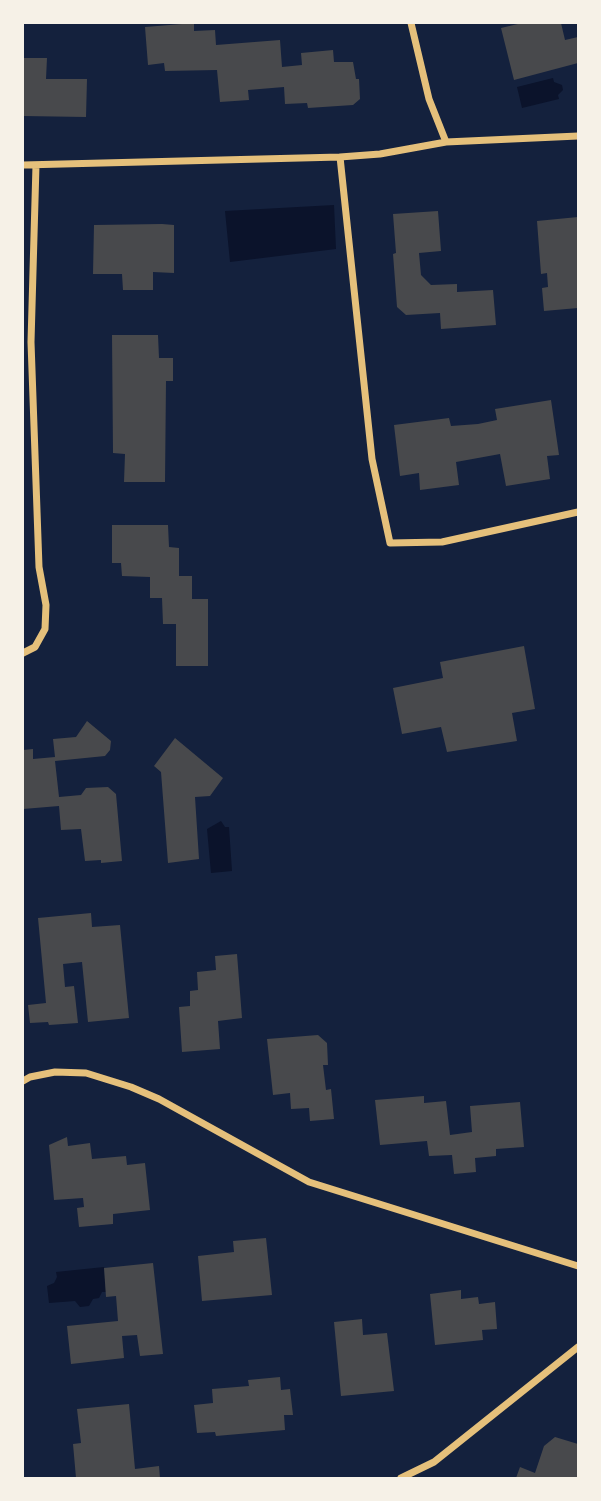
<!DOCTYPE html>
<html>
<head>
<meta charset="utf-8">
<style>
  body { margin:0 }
  #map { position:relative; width:601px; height:1501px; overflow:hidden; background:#14213d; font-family:"Open Sans",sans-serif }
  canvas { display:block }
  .frame { position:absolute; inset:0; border:24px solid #f6f1e7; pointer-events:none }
</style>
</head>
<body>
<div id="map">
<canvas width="601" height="1501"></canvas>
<div class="frame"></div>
</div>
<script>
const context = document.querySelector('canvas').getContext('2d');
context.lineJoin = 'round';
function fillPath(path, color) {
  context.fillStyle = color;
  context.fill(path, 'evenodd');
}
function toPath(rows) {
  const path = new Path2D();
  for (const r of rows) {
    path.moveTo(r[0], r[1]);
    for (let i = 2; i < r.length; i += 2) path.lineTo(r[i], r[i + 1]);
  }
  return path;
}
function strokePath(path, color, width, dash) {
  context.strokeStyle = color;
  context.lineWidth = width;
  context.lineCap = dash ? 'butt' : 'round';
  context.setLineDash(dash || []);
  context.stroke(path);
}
fillPath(toPath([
  [553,78,554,82,562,85,563,90,558,95,559,99,522,108,517,87],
  [334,205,336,249,230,262,225,211],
  [221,821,225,827,229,827,232,871,211,873,207,829],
  [104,1267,106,1292,102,1292,99,1298,93,1299,89,1306,80,1307,75,1301,49,1303,47,1286,54,1283,57,1277,56,1272]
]), '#0b132b');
fillPath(toPath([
  [194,23,194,31,215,30,216,45,280,40,282,67,302,65,301,53,333,50,334,62,353,62,356,79,359,79,360,99,353,105,308,108,307,103,285,104,284,87,248,90,249,100,220,102,217,70,165,71,164,63,148,65,145,27],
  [522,23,561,23,565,40,578,37,578,63,514,80,501,28],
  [23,58,47,58,46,79,87,79,86,117,23,116],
  [438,211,441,251,419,253,421,275,431,285,457,284,457,292,493,290,496,325,441,329,440,313,406,315,397,307,393,254,396,253,393,214],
  [578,217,578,308,544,311,542,288,548,287,547,273,541,274,537,221],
  [162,224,174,225,174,273,153,272,153,290,123,290,122,274,93,274,94,225],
  [112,335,158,335,159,358,173,358,173,381,166,381,165,482,124,482,125,454,113,453],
  [551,400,559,455,547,456,550,479,506,486,500,454,456,462,459,485,420,490,419,473,400,476,394,425,449,418,451,426,478,424,497,420,495,409],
  [112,525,168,525,169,547,179,548,179,576,192,576,192,599,208,599,208,666,176,666,176,624,163,624,162,598,150,598,150,577,122,576,121,563,112,563],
  [524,646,535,709,512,713,517,741,447,752,441,727,402,734,393,688,443,678,440,662],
  [87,721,111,741,110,750,105,756,55,761,59,797,81,795,86,788,108,787,116,794,122,861,101,863,101,860,85,861,81,829,61,830,59,806,23,809,23,750,33,749,33,759,55,757,53,739,76,737],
  [175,738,223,778,210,796,195,797,199,859,168,863,161,772,154,766],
  [91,913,92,927,120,925,129,1018,88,1022,82,962,63,964,65,987,74,986,78,1023,49,1025,48,1022,30,1023,28,1005,46,1003,38,918],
  [237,954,242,1018,218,1021,220,1049,182,1052,179,1007,190,1006,190,991,198,990,197,972,216,970,215,956],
  [318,1035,327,1043,328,1065,323,1065,326,1090,331,1089,334,1119,310,1121,309,1108,291,1109,290,1093,273,1095,267,1039],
  [424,1096,424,1103,446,1101,450,1135,472,1132,470,1106,520,1102,524,1147,496,1149,496,1156,475,1158,476,1172,454,1174,452,1155,429,1156,427,1141,380,1145,375,1100],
  [67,1137,68,1146,90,1143,92,1159,126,1156,127,1165,145,1163,150,1210,113,1214,113,1224,79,1227,77,1208,84,1207,83,1198,54,1200,49,1145],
  [266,1238,272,1295,202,1301,198,1256,234,1252,233,1241],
  [153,1263,163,1354,140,1356,137,1335,122,1336,124,1358,71,1364,67,1326,118,1321,116,1296,106,1297,104,1268],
  [461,1290,461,1299,478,1297,479,1304,495,1302,497,1329,482,1330,483,1340,435,1345,430,1294],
  [362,1319,363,1335,387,1333,394,1391,341,1396,334,1322],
  [280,1377,281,1390,290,1389,293,1415,284,1415,285,1430,216,1436,215,1432,197,1433,194,1405,213,1403,212,1389,249,1386,248,1380],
  [129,1404,135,1469,159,1466,160,1478,76,1478,73,1444,81,1443,77,1409],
  [555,1437,578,1444,578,1478,516,1478,520,1467,535,1473,544,1446]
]), '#48494c');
strokePath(toPath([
  [411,23,429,99,446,142],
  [340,157,372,459,390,543,442,542,578,512],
  [23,165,340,157,380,154,446,142,578,136],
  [23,653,35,647,45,629,46,605,39,567,31,342,36,165],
  [23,1081,30,1077,55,1072,86,1073,131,1087,159,1099,309,1182,578,1266],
  [401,1478,434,1462,578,1347]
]), '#e5c07b', 7);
</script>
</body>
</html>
